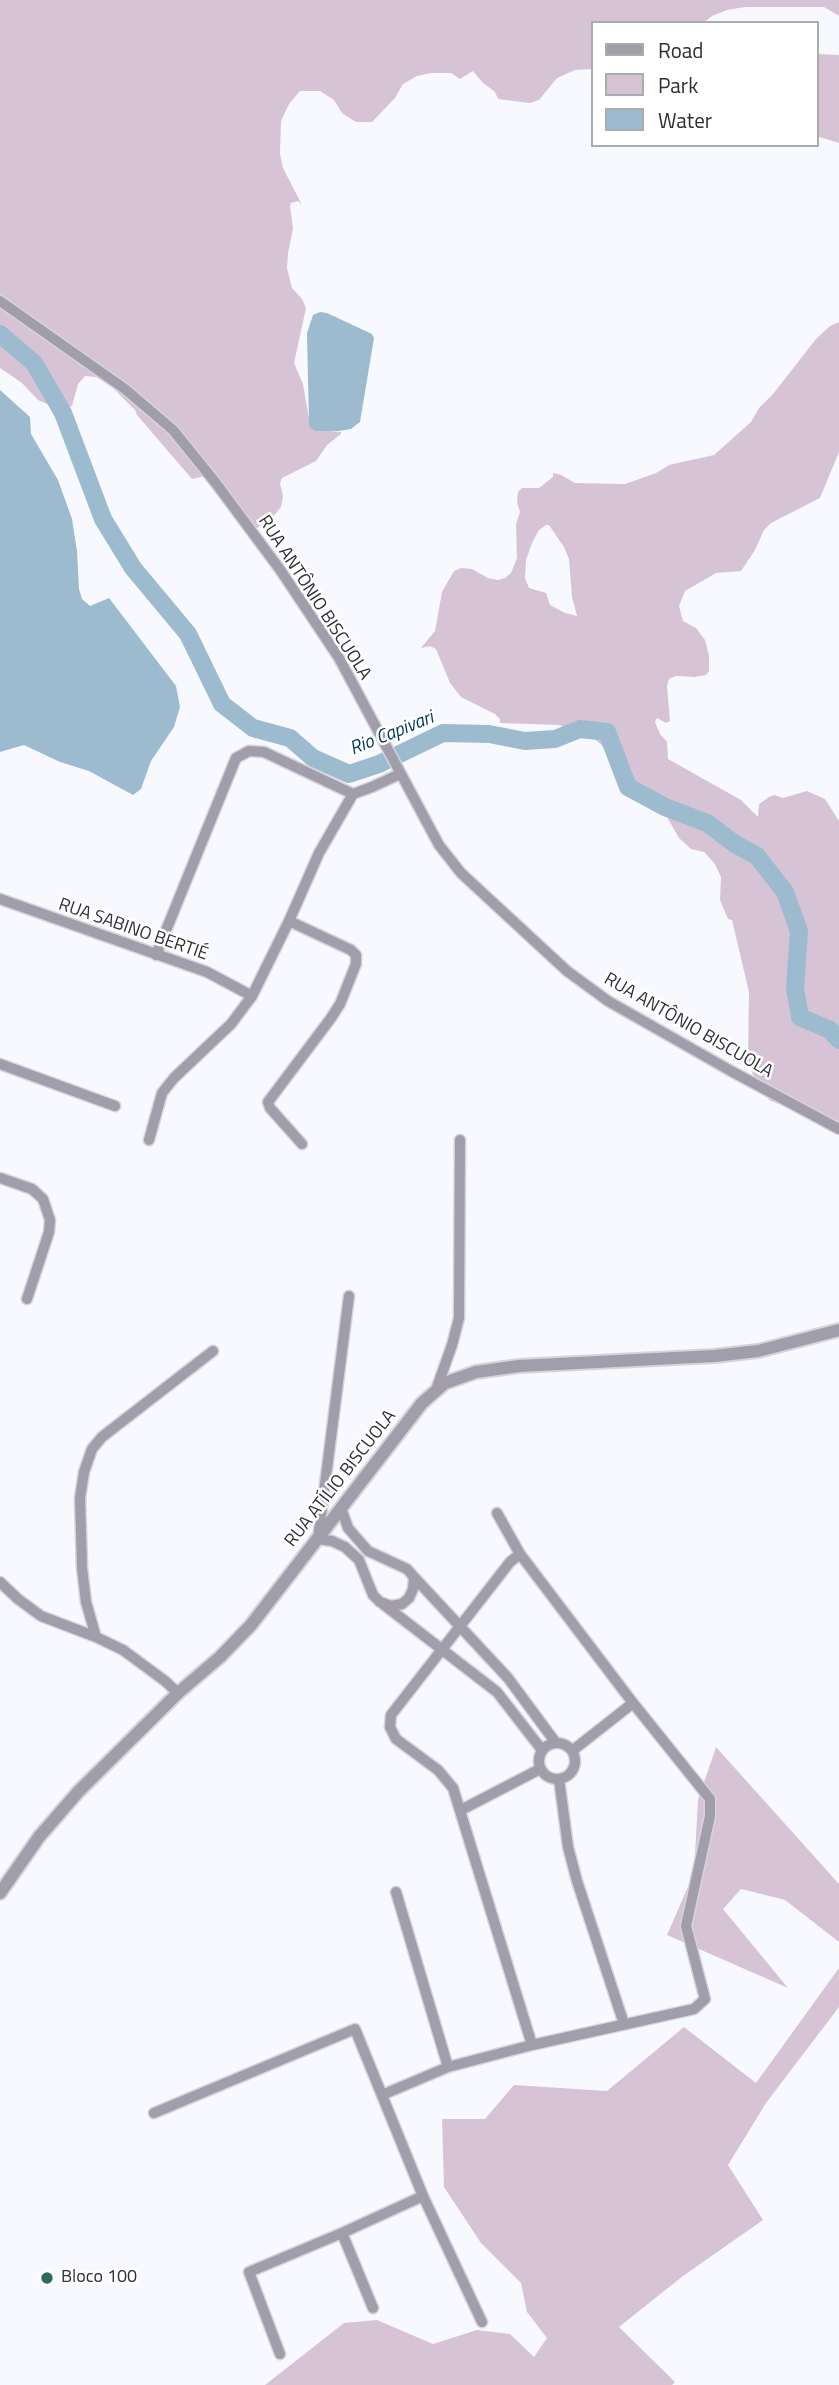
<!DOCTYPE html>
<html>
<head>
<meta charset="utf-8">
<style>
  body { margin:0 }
  #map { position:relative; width:839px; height:2385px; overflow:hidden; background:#f8f8ff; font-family:"Titillium Web",sans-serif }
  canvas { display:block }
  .legend { position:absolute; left:591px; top:21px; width:228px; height:126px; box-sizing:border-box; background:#fff; border:2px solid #abacae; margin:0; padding:9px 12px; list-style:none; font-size:21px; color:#2e2f34 }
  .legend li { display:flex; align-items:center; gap:14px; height:35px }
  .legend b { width:35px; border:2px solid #abacae }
</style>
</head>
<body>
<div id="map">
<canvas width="839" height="2385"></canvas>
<ul class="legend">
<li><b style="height:9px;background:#a29daa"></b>Road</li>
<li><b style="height:19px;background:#d6c4d6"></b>Park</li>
<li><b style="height:19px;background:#9cbbcf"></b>Water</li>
</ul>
</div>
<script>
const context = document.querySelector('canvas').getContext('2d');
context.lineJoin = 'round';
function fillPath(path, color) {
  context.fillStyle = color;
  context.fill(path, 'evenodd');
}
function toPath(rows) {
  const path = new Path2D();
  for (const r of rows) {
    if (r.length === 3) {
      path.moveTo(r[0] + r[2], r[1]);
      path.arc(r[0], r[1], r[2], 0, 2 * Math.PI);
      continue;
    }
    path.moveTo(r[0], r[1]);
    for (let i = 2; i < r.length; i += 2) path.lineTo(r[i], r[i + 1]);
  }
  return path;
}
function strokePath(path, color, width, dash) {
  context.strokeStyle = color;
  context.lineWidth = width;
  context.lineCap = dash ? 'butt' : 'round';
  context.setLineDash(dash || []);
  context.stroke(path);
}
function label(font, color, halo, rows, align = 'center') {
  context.font = font + ' "Titillium Web",sans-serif';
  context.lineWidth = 5;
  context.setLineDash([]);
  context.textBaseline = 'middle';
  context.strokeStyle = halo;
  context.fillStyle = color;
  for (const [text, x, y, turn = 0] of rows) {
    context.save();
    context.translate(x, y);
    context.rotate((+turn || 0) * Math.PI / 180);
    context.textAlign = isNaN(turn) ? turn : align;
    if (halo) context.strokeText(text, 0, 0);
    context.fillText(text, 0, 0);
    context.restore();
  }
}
fillPath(toPath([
  [0,0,839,0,839,16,824,7,745,7,727,10,712,16,703,23,592,23,592,69,575,70,557,78,539,100,530,103,498,99,495,92,482,82,473,71,460,79,451,73,431,73,417,76,403,84,395,98,372,122,356,122,342,113,334,100,320,91,300,91,289,104,281,121,280,154,283,168,302,205,298,201,291,203,290,206,293,229,288,253,287,268,292,288,302,299,306,308,294,363,303,384,309,419,329,431,341,432,341,434,327,445,316,461,282,478,280,483,283,496,281,507,273,517,257,528,251,528,209,475,192,479,137,415,135,410,112,387,96,377,85,376,78,384,72,406,61,410,38,400,22,383,0,368],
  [816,54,839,55,839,143,816,136],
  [839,322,839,452,820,498,771,523,764,530,755,550,741,571,716,573,685,591,679,606,683,621,696,628,705,640,709,656,709,671,706,675,695,677,676,676,669,679,667,686,670,721,666,723,657,718,655,722,660,734,667,742,668,759,741,800,758,817,759,804,769,797,774,795,783,798,807,791,825,799,839,821,839,1129,769,1100,764,1086,753,1075,748,1061,749,992,732,920,728,919,720,900,721,877,715,864,704,852,691,849,679,838,659,803,652,801,638,790,628,762,614,756,589,734,559,725,500,723,500,719,495,714,461,697,450,683,436,649,430,646,421,648,435,631,442,592,454,571,461,568,472,569,488,578,498,580,505,578,511,573,517,558,516,524,520,512,517,502,518,492,522,488,539,488,553,477,553,473,561,475,575,483,625,484,656,473,669,465,714,455,751,422,759,408,773,394,816,339,830,326],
  [546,525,549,525,564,547,569,559,572,597,577,616,565,613,550,605,546,593,529,588,525,578,526,560,532,543,539,530],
  [716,1747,839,1884,839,1942,785,1900,741,1889,723,1909,788,1988,667,1935,694,1873,698,1800],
  [839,1968,839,2007,766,2103,728,2165,763,2220,683,2276,619,2327,675,2382,672,2385,265,2385,344,2323,377,2320,433,2344,477,2330,510,2334,534,2357,547,2338,527,2312,521,2283,481,2243,444,2187,442,2119,485,2119,514,2085,607,2091,684,2027,756,2083]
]), '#d6c4d6');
fillPath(toPath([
  [320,312,327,313,372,334,374,338,360,422,351,429,339,431,316,431,310,428,309,424,307,333,313,315],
  [0,390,30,417,31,434,58,480,72,519,77,551,79,589,82,599,90,606,109,598,176,686,180,707,174,727,151,761,141,789,133,795,89,771,60,762,24,745,0,752]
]), '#9cbbcf');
strokePath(toPath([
  [0,334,34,363,63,413,103,519,133,568,188,634,222,704,253,728,290,738,313,758,349,774,379,764,443,733,489,734,525,741,555,739,580,729,607,732,628,787,665,807,707,823,735,844,757,856,785,892,799,931,795,988,800,1017,830,1030,839,1040]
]), '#9cbbcf', 18);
const minor = toPath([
  [0,301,125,389,173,430,215,482,281,571,339,658,439,845,461,873,567,971,608,1001,731,1071,839,1129],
  [0,899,207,972,252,996],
  [289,921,351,950,356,955,356,964,340,1004,331,1018,268,1102,270,1108,302,1144],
  [156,955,236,758,249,751,264,752,353,794],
  [0,1064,115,1106],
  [149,1140,162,1093,174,1078,231,1024,252,996,289,921,319,853,353,794,372,787,400,774],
  [0,1178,32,1189,43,1199,50,1220,49,1232,27,1299],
  [436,1390,452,1345,459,1318,460,1140],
  [341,1508,348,1528,368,1551,407,1569,414,1577,413,1589,409,1598,402,1604,391,1606,380,1602,373,1595,359,1560,345,1547,332,1541,318,1539,349,1296],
  [497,1513,520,1554,510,1562,391,1715,390,1727,396,1739,438,1770,453,1788,532,2045],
  [414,1577,508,1678,556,1743],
  [0,1582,18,1599,41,1616,96,1637,123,1650,165,1681,178,1693],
  [383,1604,497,1692,542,1750],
  [96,1637,86,1602,82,1568,80,1498,84,1472,92,1449,102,1437,213,1351],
  [557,1761,18],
  [572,1751,633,1703],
  [559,1779,568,1847,577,1881,624,2024],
  [461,1810,540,1769],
  [396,1892,448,2067],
  [382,2095,448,2067,532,2045,694,2009,705,1999,686,1926,710,1816,710,1799,633,1703,520,1554],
  [154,2113,355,2029,423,2196,482,2322],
  [342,2233,373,2308],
  [280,2354,249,2272,342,2233,423,2196]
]);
const tertiary = toPath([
  [0,1893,39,1837,78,1792,178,1693,220,1657,251,1625,422,1403,445,1383,476,1372,519,1366,714,1356,758,1351,839,1330]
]);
strokePath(minor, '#d4d4da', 13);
strokePath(tertiary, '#d4d4da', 16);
strokePath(minor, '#a29daa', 10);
strokePath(tertiary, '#a29daa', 12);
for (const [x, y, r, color] of [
  [47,2278,7,"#2e6c59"]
]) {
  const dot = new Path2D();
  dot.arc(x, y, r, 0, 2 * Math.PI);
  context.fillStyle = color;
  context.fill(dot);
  strokePath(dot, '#fff', 2.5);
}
label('18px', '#2e2f34', '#fff', [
  ["RUA ANTÔNIO BISCUOLA",314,598,57],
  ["RUA SABINO BERTIÉ",133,930,19],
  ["RUA ANTÔNIO BISCUOLA",688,1026,30],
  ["RUA ATÍLIO BISCUOLA",341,1479,-52]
]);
label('18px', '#2e2f34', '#fff', [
  ["Bloco 100",61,2278]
], 'left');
label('italic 19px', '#003a56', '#fff', [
  ["Rio Capivari",392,734,-22]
]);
</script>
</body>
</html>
